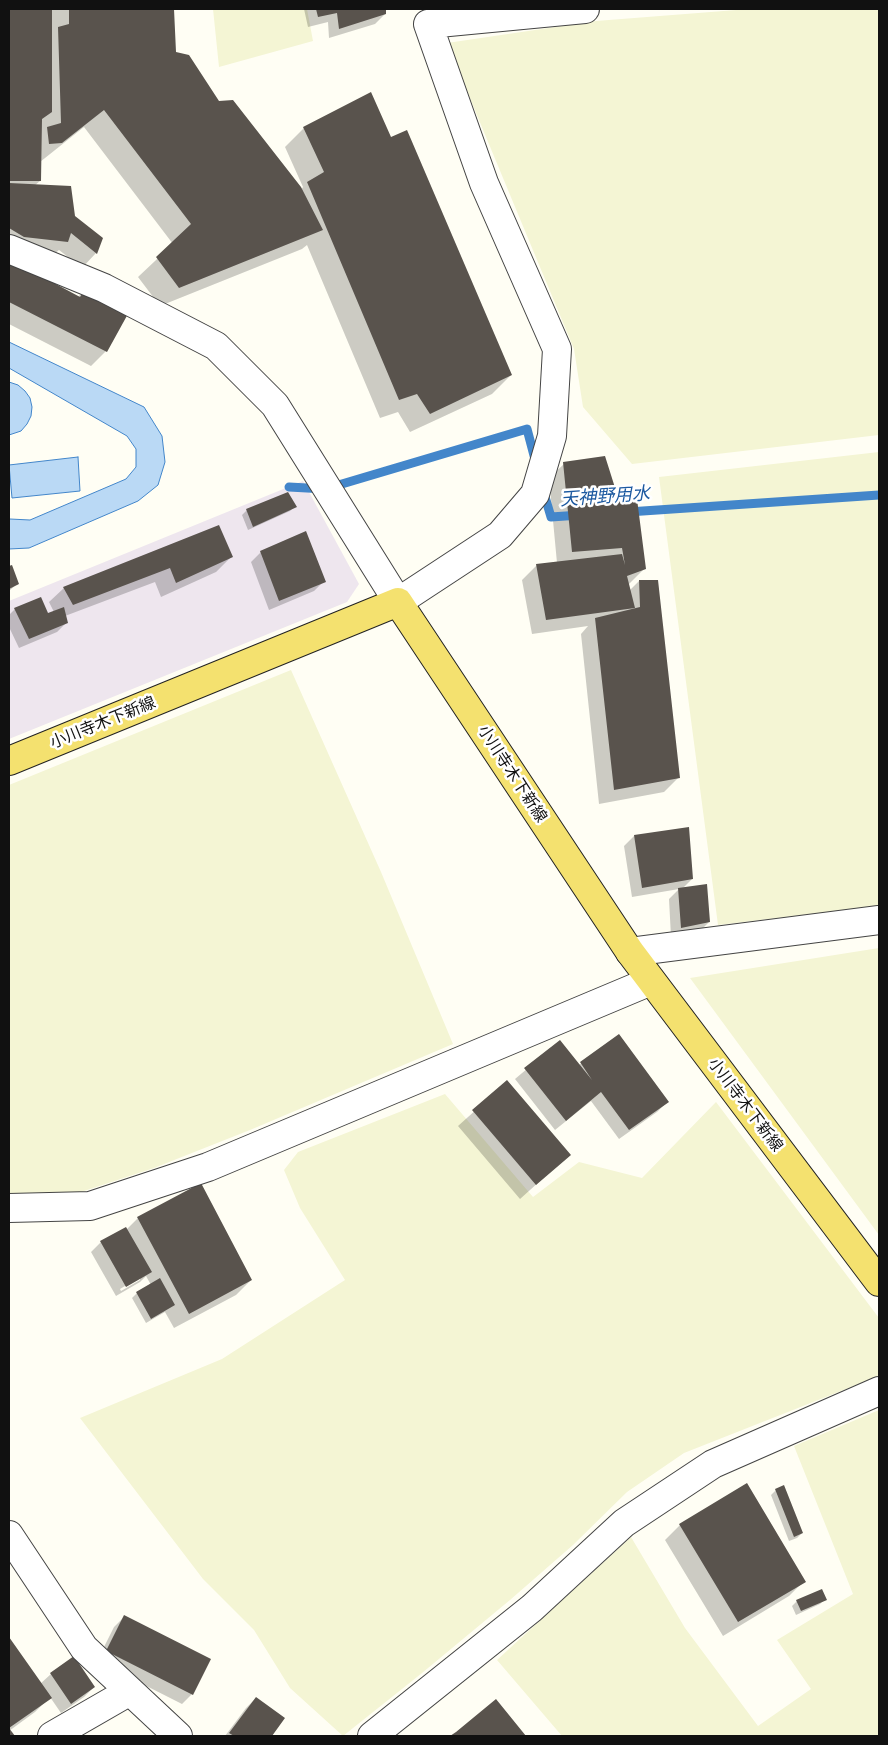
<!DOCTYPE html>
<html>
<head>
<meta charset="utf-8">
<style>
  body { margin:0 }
  #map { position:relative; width:888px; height:1745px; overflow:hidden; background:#fffef4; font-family:Lora,serif }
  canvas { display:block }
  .frame { position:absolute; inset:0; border:10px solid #111; pointer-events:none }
</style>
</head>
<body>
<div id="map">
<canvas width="888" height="1745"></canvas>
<div class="frame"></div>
</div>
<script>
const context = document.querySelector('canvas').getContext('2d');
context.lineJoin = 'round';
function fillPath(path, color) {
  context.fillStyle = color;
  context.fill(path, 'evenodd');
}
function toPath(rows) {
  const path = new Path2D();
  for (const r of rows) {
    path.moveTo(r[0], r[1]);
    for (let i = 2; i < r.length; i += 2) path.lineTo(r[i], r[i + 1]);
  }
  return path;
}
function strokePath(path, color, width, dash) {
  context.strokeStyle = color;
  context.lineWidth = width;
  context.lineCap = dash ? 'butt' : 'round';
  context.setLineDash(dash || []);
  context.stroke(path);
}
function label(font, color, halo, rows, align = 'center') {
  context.font = font + ' Lora,"Noto Sans JP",serif';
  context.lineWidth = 5;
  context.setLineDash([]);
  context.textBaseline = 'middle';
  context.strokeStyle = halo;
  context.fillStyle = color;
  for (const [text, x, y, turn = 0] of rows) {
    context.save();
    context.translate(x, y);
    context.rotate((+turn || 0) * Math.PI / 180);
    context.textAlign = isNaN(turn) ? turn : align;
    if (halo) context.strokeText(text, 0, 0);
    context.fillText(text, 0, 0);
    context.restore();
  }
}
fillPath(toPath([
  [303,481,359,584,347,602,9,739,9,601]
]), '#eee6ee');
fillPath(toPath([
  [213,9,307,9,313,41,219,67],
  [749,9,879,9,879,435,632,464,583,407,574,349,447,43,596,21],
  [879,452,879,906,718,925,659,477],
  [291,670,381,872,453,1044,250,1130,154,1168,81,1192,9,1194,9,785],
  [879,948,879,1235,690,978],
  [445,1094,533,1197,579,1162,642,1178,716,1102,879,1318,879,1376,684,1453,627,1492,573,1545,510,1600,422,1673,343,1736,290,1688,254,1630,203,1579,80,1418,222,1359,345,1280,300,1208,284,1170,298,1152],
  [879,1410,879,1736,562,1736,497,1660,631,1537,685,1628,758,1726,811,1689,777,1640,853,1594,794,1446]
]), '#f4f5d4');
const water = toPath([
  [9,342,144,407,162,436,165,462,158,485,138,501,29,548,9,549,9,518,10,519,30,520,126,479,136,467,136,449,127,436,9,368,9,342],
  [9,382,18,385,25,391,30,398,32,407,31,416,27,424,21,431,9,435,9,382],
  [78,457,80,491,12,498,9,465,78,457]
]);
fillPath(water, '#bad9f5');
strokePath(water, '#4386ca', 1);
fillPath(toPath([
  [9,9,173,9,174,53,218,103,301,190,303,187,285,147,304,128,390,138,511,375,492,394,410,432,398,412,380,418,307,245,302,249,160,306,138,277,173,244,84,127,40,162,40,181,34,186,74,216,96,253,82,268,59,250,52,256,9,251],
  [304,9,384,9,385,14,375,24,329,38,328,22,308,27],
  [9,260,78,297,86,289,106,351,91,366,9,324],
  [564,464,616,495,644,569,628,585,629,591,639,581,679,777,664,792,599,804,581,634,588,626,532,634,522,580,537,565,557,563,549,478],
  [295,506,290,511,248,530,242,515,247,510],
  [218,527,231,557,216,572,161,597,155,582,65,616,67,622,57,632,19,648,9,627,9,615,15,609,47,614,54,612,49,602,64,588],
  [261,552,324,581,314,591,269,610,251,562],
  [11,566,17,584,9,591,9,567],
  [634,836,692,879,682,889,709,922,699,932,671,937,669,899,679,889,632,897,624,846],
  [619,1035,667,1102,657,1112,619,1139,591,1101,555,1130,515,1079,560,1041,579,1065],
  [507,1082,569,1155,520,1199,458,1126],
  [138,1218,251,1280,236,1295,174,1328,165,1312,146,1323,132,1298,137,1293,151,1285,146,1276,140,1282,116,1296,91,1252,101,1242,126,1230],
  [140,1277,140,1280,121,1291,120,1289],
  [776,1490,802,1533,797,1538,789,1541,771,1495],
  [680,1525,804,1581,789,1596,723,1636,665,1540],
  [825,1599,820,1604,796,1615,792,1606,797,1601],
  [124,1617,209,1660,192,1694,182,1704,97,1661,114,1627],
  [9,1640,40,1684,51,1674,74,1658,94,1687,84,1697,61,1713,50,1697,35,1712,9,1731,14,1736,9,1736],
  [256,1698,283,1718,270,1736,225,1736,246,1708],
  [496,1701,524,1736,452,1736]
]), '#0003');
strokePath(toPath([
  [289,487,325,489,527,429,536,463],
  [543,490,551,517,580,515],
  [628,512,879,495]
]), '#4386ca', 9);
fillPath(toPath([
  [9,9,52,9,52,112,42,119,41,181,9,181],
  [69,9,174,9,176,52,189,55,219,101,233,100,301,187,323,230,179,288,156,257,191,224,104,110,62,143,49,144,47,127,61,123,58,27,69,24],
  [316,9,386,9,386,14,339,29,337,13,318,17],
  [371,92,391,137,407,130,512,375,430,414,417,394,399,400,307,182,324,172,303,127],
  [9,183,71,186,75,216,103,238,97,254,71,233,68,242,24,237,9,228],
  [9,259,80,297,86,288,129,312,107,352,9,302],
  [605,456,617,494,637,499,646,569,627,576,635,608,546,620,536,564,622,554,625,565,622,548,572,552,563,462],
  [288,492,297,507,253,527,246,509],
  [219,525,233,557,176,583,170,568,73,605,63,587],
  [306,531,326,582,279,601,260,551],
  [12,565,19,584,9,589,9,566],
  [639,580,658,580,680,778,614,790,595,618,640,607],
  [41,597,48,613,64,607,68,623,29,639,14,608],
  [689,827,693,879,642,888,634,835],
  [707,884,710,922,681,928,678,888],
  [619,1034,669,1102,629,1130,601,1092,566,1121,524,1068,560,1040,592,1080,580,1062],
  [507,1080,571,1155,536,1185,472,1110],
  [201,1183,252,1280,189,1314,137,1217],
  [126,1227,152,1272,126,1287,100,1241],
  [160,1278,175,1305,151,1319,136,1292],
  [747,1483,806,1582,738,1622,679,1524],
  [784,1485,803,1533,794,1537,775,1489],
  [822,1589,827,1600,801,1611,796,1600],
  [124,1615,211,1659,193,1695,106,1651],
  [9,1637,52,1698,9,1728,15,1736,9,1736],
  [74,1656,95,1687,71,1704,50,1673],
  [256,1697,285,1718,272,1736,234,1736,229,1733],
  [496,1699,526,1736,450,1736,456,1732]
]), '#59534d');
const minor = toPath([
  [9,249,104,288,216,346,275,405,398,602,500,535,535,494,552,436,557,349,484,183,428,24,585,9],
  [630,952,879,920],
  [9,1208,90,1206,208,1167,651,981],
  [9,1535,84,1648,178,1736],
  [52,1736,130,1691],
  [372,1736,532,1608,624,1523,713,1464,879,1391]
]);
const major = toPath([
  [9,761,398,602,630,952,879,1282]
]);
strokePath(minor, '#444', 30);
strokePath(major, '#222', 30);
strokePath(minor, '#fff', 28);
strokePath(major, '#f4e16f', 28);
label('16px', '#111', '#fff', [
  ["小川寺木下新線",103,723,-22],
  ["小川寺木下新線",512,774,57],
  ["小川寺木下新線",745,1105,53]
]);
label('italic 18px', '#1c59a0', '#fff', [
  ["天神野用水",605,497,-4]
]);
</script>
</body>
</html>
